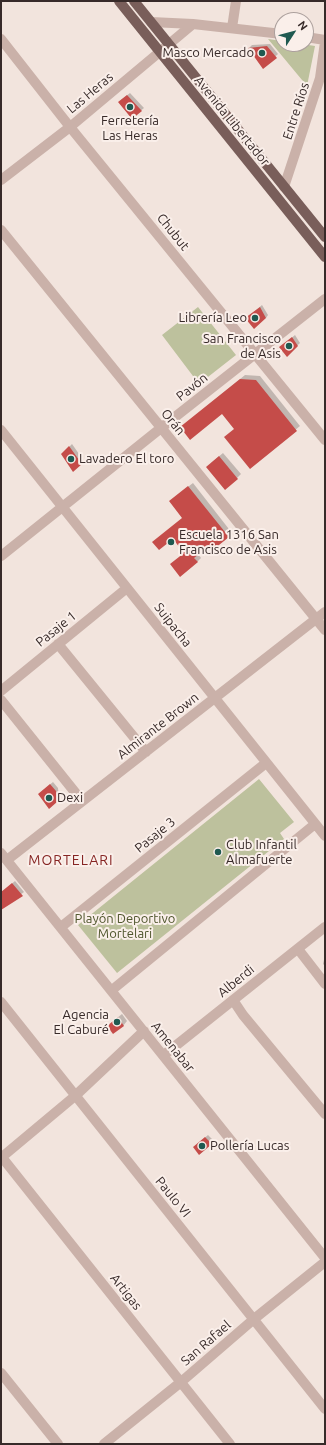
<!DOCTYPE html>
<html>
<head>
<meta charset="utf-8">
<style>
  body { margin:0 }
  #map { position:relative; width:326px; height:1445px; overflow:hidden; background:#f2e4dd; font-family:Ubuntu,sans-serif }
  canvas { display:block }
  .frame { position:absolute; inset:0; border:2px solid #372a29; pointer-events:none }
  .north { position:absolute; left:274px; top:12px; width:40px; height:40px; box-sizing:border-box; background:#faefea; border:1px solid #aca09d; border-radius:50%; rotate:54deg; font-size:11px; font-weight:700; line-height:16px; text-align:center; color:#372a29 }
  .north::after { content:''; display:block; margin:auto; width:14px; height:18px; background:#1f5950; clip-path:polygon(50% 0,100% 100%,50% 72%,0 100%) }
</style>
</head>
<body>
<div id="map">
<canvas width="326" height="1445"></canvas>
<div class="frame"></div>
<div class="north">N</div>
</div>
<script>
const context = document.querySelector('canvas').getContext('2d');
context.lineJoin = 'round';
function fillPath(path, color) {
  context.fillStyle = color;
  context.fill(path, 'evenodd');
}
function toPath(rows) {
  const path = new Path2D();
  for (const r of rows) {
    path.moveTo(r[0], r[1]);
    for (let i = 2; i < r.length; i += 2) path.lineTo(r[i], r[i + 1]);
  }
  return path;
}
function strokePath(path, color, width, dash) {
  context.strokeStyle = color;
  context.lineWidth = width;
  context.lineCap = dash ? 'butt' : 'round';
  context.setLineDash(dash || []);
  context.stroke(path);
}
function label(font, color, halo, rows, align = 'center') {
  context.font = font + ' Ubuntu,sans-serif';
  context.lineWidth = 4;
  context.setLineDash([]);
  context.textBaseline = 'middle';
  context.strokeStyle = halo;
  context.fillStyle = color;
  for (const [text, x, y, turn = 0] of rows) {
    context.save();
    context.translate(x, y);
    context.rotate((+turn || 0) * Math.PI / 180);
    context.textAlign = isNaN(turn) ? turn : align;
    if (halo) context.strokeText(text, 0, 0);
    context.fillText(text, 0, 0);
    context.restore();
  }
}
fillPath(toPath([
  [268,39,282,41,282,44,302,44,315,46,307,86],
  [198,307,236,355,199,384,162,335],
  [259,779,294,822,280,833,284,839,117,973,78,925]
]), '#bdc19d');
fillPath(toPath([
  [270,44,278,54,264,67,249,48,252,45],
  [130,93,144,108,132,118,121,100],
  [262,305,268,315,266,318,249,316],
  [295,335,300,343,287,355,283,345],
  [245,375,260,376,300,426,250,468,235,429,222,413,186,423],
  [72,444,84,461,81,463,62,454],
  [223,453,241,474,237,478,211,463],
  [193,483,232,533,228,537,211,543,198,554,201,558,197,562,185,552,183,517,175,497],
  [53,782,58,788,59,798,50,808,42,791],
  [15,881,24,892,4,907,1,903,1,893],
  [325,955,325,966,323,964],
  [122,1014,127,1021,123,1026,112,1022],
  [208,1135,214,1141,200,1154,194,1147]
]), '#0003');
fillPath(toPath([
  [267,46,277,58,263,69,248,48],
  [127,95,142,111,132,119,118,102],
  [260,307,266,318,254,329,245,318],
  [292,337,298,346,287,357,279,347],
  [240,379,256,380,297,431,250,469,224,437,234,429,222,414,190,440,180,427],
  [69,446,82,464,73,472,61,454],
  [219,456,238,479,225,490,206,467],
  [188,486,229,537,214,549,211,545,194,558,198,562,180,577,170,564,184,553,173,539,159,550,152,542,182,518,169,501],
  [50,784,56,791,57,802,49,809,38,794],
  [12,883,23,896,1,910,1,892],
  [118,1017,124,1026,113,1034,107,1026],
  [205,1137,212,1144,199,1155,193,1147]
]), '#c54c49');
strokePath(toPath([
  [151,22,193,24,282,34],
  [232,28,236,1],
  [306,37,325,40],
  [1,39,70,127,325,440],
  [1,180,70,127,193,24],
  [284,187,320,78,325,42],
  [1,230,325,630],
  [1,430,325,836],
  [1,556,161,428,325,299],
  [58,644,146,752],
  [1,691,127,588],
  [1,700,82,801],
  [1,853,325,1258],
  [7,860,325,612],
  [61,927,266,763],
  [298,949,325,984],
  [112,990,315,824],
  [233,1000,243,1015,325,1114],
  [1,1002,325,1409],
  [164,1055,325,927],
  [1,1156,230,1444],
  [2,1157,75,1096,144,1031],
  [1,1373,58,1444],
  [104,1444,181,1382,254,1319,325,1262]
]), '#cab1a9', 10);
strokePath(toPath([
  [119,1,325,257],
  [134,1,325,237]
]), '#795e5a', 10);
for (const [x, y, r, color] of [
  [262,53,4,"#1f5950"],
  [130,107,4,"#1f5950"],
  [255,318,4,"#1f5950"],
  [289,346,4,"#1f5950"],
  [71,459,4,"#1f5950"],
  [171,542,4,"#1f5950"],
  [49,798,4,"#1f5950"],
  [218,852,4,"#1f5950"],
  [117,1022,4,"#1f5950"],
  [202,1146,4,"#1f5950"]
]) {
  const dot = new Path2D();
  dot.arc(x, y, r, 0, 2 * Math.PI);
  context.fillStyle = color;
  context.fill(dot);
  strokePath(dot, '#faefea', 1.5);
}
label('13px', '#372a29', '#faefea', [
  ["Masco Mercado",254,53,"right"],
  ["Ferretería",130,121,"center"],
  ["Las Heras",130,136,"center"],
  ["Librería Leo",247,318,"right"],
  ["San Francisco",281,339,"right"],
  ["de Asis",281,354,"right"],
  ["Lavadero El toro",79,459],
  ["Escuela 1316 San",179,535],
  ["Francisco de Asis",179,550],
  ["Dexi",57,798],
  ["Club Infantil",226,845],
  ["Almafuerte",226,860],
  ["Agencia",109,1015,"right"],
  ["El Caburé",109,1030,"right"],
  ["Pollería Lucas",210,1146]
], 'left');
label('13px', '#372a29', '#faefea', [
  ["Las Heras",90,93,-40],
  ["Entre Ríos",296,111,-72],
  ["Avenida Libertador",232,121,51],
  ["Chubut",173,232,51],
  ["Pavón",192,387,-38],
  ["Orán",173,422,51],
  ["Suipacha",173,625,52],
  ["Pasaje 1",56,629,-39],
  ["Almirante Brown",158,726,-38],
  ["Pasaje 3",155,835,-39],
  ["Alberdi",236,981,-39],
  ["Amenabar",173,1047,51],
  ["Paulo VI",173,1197,51],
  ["Artigas",126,1292,52],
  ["San Rafael",206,1343,-41]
]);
label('13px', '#4f562d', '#faefea', [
  ["Playón Deportivo",125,919],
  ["Mortelari",125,934]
]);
context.letterSpacing = '1px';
label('14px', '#862523', '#faefea', [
  ["MORTELARI",71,860]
]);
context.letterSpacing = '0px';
</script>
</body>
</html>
